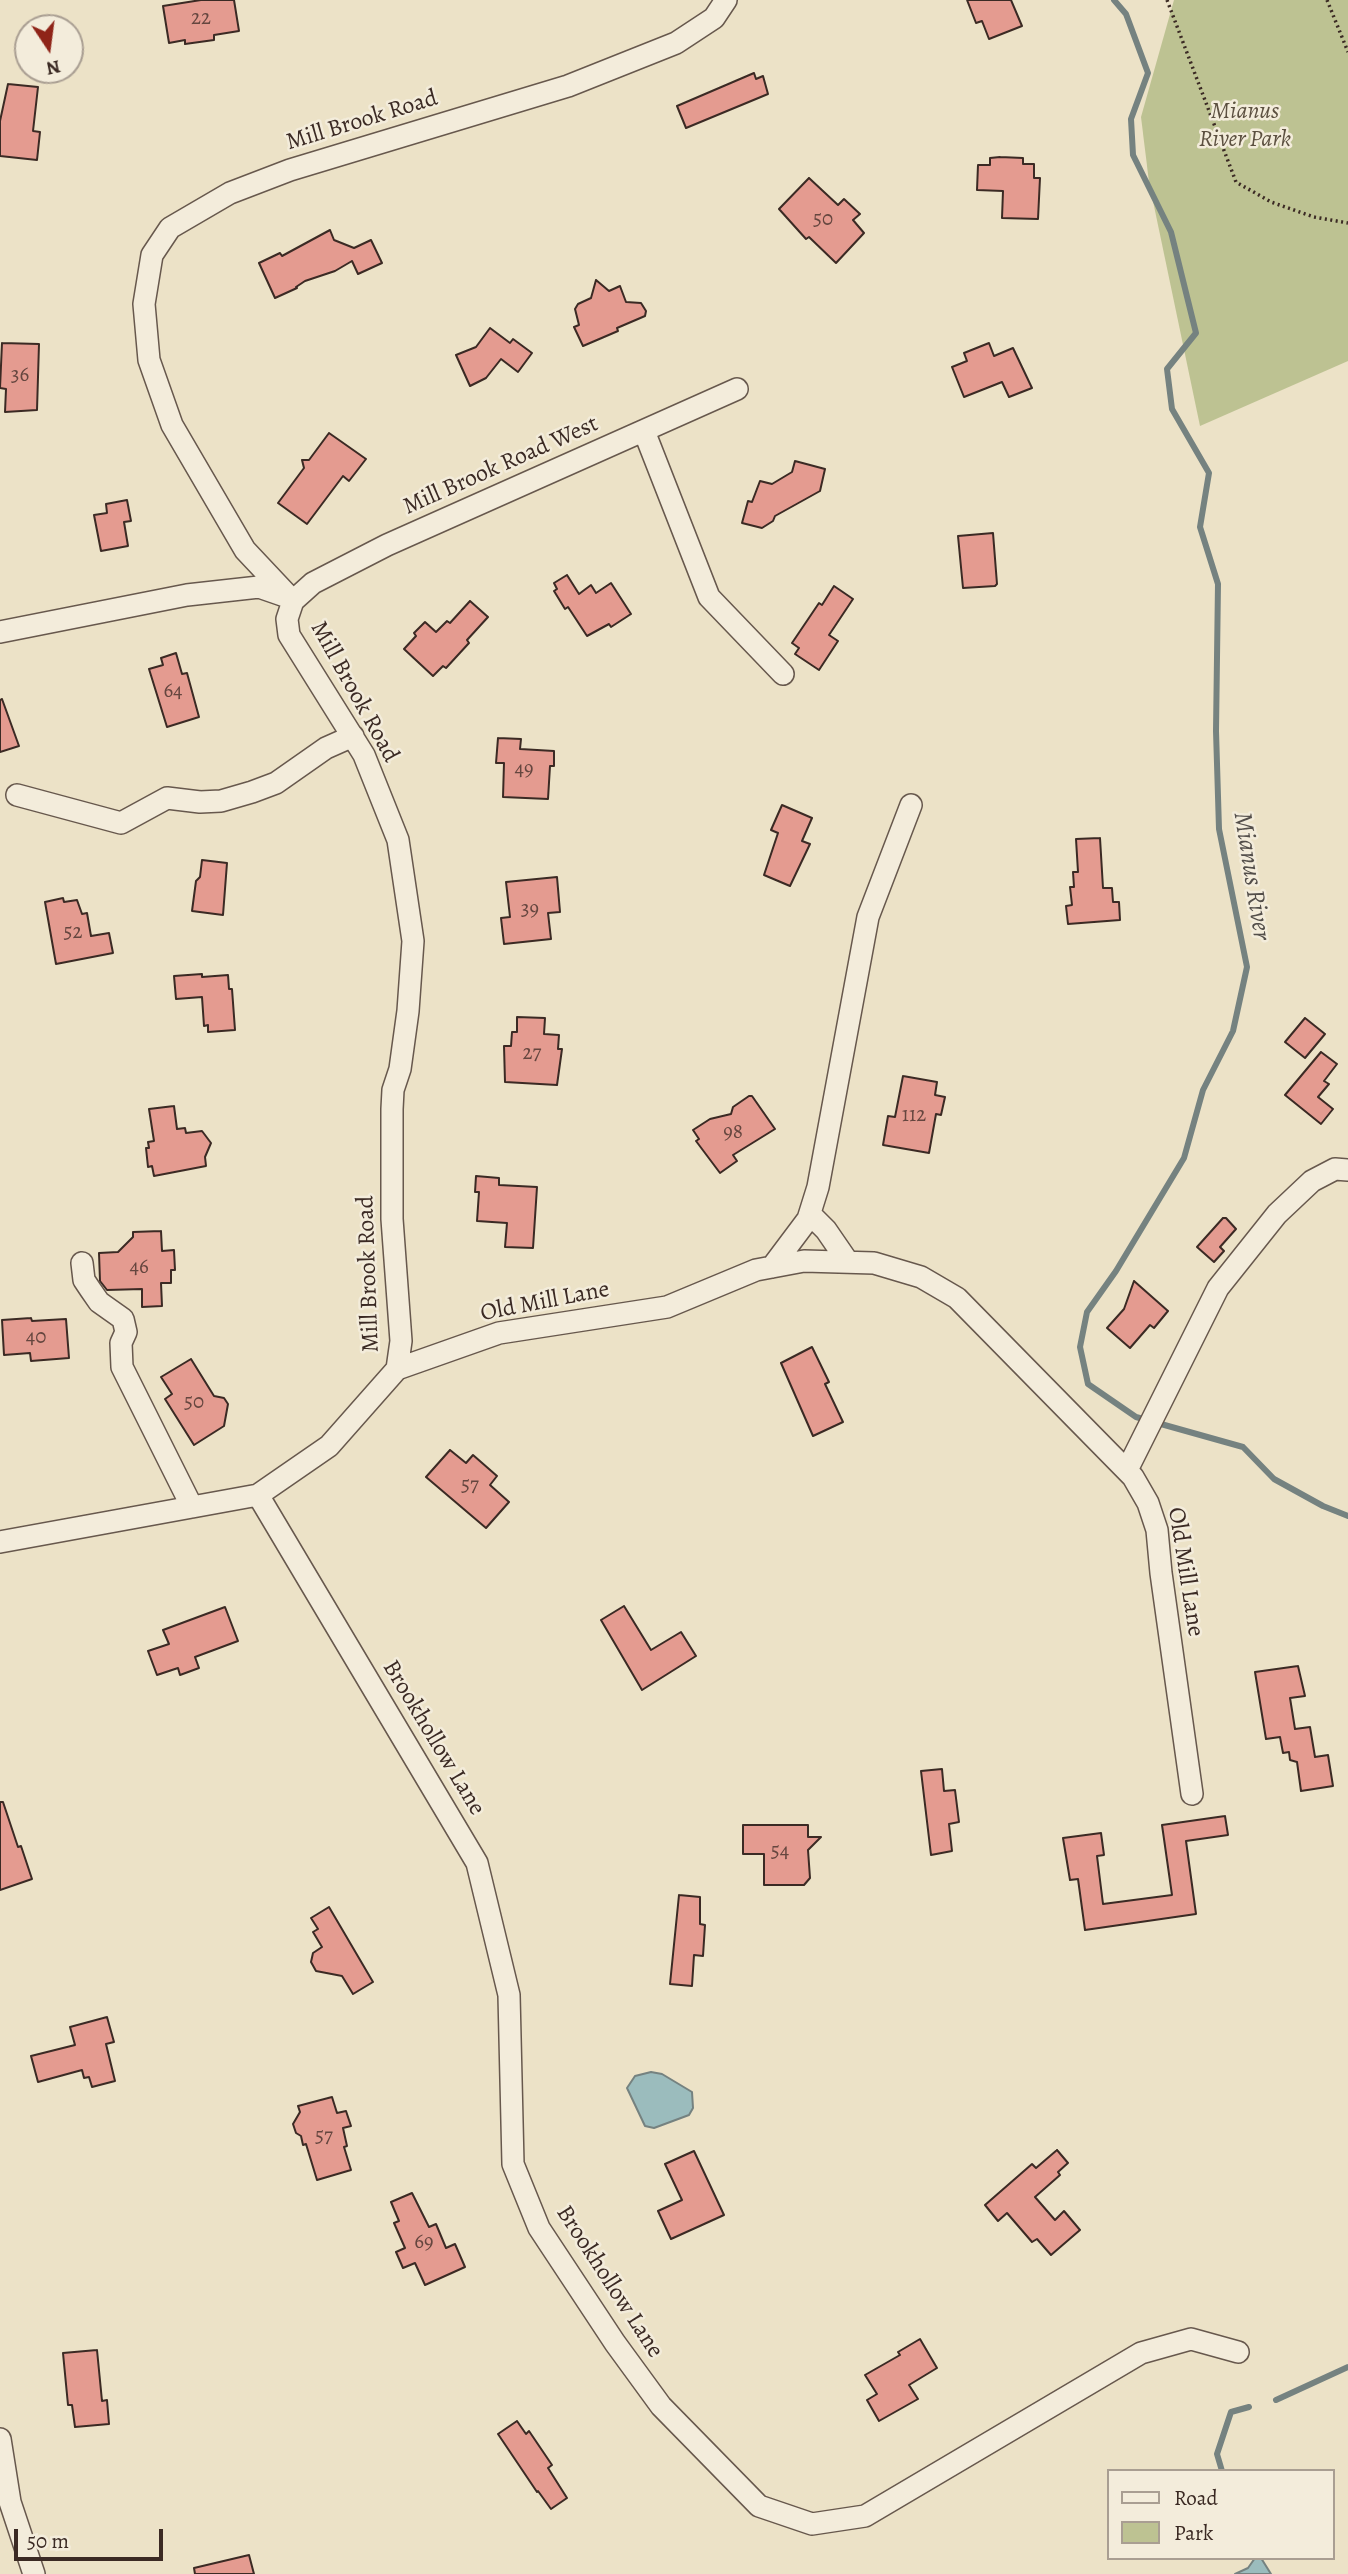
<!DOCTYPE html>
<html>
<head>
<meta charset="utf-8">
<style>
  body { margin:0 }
  #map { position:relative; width:1348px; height:2574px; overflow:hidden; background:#ece2c7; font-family:Alegreya,serif }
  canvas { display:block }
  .legend { position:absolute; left:1107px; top:2469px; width:228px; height:91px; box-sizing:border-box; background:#f3ecdb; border:2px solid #a99e92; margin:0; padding:9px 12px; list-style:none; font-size:21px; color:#3b2a24 }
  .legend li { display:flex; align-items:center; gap:14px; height:35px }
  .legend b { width:35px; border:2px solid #a99e92 }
  .north { position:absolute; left:14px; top:14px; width:70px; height:70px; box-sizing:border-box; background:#f3ecdb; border:2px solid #a99e92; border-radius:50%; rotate:167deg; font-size:19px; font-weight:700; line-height:28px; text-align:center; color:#3b2a24 }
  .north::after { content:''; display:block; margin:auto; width:24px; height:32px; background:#8f2418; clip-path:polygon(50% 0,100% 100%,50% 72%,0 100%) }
  .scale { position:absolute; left:14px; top:2529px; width:149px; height:32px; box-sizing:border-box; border:4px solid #3b2a24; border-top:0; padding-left:9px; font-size:21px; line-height:24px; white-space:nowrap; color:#3b2a24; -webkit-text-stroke:5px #f3ecdb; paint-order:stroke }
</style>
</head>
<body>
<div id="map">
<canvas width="1348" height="2574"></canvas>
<ul class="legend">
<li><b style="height:9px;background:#f3ecdb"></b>Road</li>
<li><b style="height:19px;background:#bdc292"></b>Park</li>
</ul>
<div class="north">N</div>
<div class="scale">50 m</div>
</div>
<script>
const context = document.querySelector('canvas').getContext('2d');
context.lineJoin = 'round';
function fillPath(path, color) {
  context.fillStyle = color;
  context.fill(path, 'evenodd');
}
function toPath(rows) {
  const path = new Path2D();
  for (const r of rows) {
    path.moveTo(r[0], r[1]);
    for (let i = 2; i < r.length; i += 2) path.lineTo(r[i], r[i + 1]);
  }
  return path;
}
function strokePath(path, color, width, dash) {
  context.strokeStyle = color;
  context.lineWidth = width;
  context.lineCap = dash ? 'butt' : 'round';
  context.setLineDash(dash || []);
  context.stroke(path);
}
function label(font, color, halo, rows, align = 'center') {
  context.font = font + ' Alegreya,serif';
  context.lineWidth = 5;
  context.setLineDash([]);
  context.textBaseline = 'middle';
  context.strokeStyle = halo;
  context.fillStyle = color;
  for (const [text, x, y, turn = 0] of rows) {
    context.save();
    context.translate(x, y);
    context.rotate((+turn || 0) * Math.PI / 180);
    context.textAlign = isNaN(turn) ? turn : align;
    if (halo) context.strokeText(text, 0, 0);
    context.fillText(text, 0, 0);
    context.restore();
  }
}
fillPath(toPath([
  [1174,0,1348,0,1348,361,1200,426,1149,182,1141,117]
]), '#bdc292');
const water = toPath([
  [651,2072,662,2074,692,2092,693,2108,689,2115,654,2128,645,2126,627,2088,635,2076,651,2072],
  [1255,2558,1261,2558,1271,2574,1235,2574,1248,2568,1255,2558]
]);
fillPath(water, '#9bbcbd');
strokePath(water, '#758280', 2);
strokePath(toPath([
  [1114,0,1126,14,1148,73,1131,119,1133,155,1171,232,1196,333,1167,369,1172,409,1209,473,1200,527,1218,584,1216,731,1219,829,1247,967,1233,1031,1203,1090,1184,1158,1116,1271,1087,1312,1080,1347,1088,1384,1136,1417,1243,1447,1274,1479,1323,1506,1348,1516],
  [1276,2400,1348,2367],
  [1222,2471,1217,2454,1231,2412,1249,2407]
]), '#758280', 6);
const building = toPath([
  [201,0,234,0,239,31,214,35,214,40,185,44,185,40,169,43,163,6,201,0],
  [967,0,1011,0,1022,26,989,39,982,21,976,23,967,0],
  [754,73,756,79,763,76,768,94,686,128,677,106,754,73],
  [8,84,38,87,33,131,40,132,37,160,0,156,0,121,8,84],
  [1000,157,1023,158,1023,164,1034,164,1034,178,1040,178,1038,219,1002,218,1003,191,977,190,978,165,990,165,990,158,1000,157],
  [809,178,838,205,844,199,860,214,853,220,864,233,836,263,809,237,806,239,779,209,809,178],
  [330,230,334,240,354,248,371,240,382,263,358,274,352,261,335,271,305,281,296,287,297,288,275,298,259,263,280,253,282,256,330,230],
  [596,280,609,291,620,286,626,302,641,303,646,311,645,316,617,328,618,331,583,346,574,327,579,325,575,309,578,304,591,298,596,280],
  [490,328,510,343,513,339,532,353,518,372,501,359,486,378,470,386,456,355,476,347,490,328],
  [2,343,39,344,37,410,5,412,6,389,0,388,2,343],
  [989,343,994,356,1013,348,1032,388,1009,397,1002,382,964,397,952,367,967,361,964,353,989,343],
  [329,433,366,459,349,481,343,476,307,524,278,503,304,468,302,460,309,460,329,433],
  [795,461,825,469,820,491,775,516,773,521,762,528,742,523,748,501,752,502,760,481,772,484,792,472,795,461],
  [127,500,131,521,124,522,128,546,101,551,94,515,107,513,106,504,127,500],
  [993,533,997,584,995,586,963,588,958,536,993,533],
  [567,575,579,594,591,585,596,593,611,583,631,614,611,627,609,624,587,636,568,607,565,609,554,591,557,589,554,583,567,575],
  [834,586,853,599,829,635,838,641,819,670,795,654,799,648,792,643,819,603,822,605,834,586],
  [470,601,488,617,467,640,469,643,446,668,443,666,433,676,404,649,416,636,414,633,425,622,436,632,447,621,450,623,470,601],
  [176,653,182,674,187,673,199,717,167,727,149,669,163,665,161,658,176,653],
  [2,699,19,746,0,752,0,700,2,699],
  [498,738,521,739,520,749,554,751,554,766,550,766,548,799,503,797,504,763,496,763,498,738],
  [782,805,812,818,802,841,810,844,790,886,764,875,778,833,771,830,782,805],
  [1100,838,1103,888,1112,888,1113,902,1119,902,1120,920,1068,924,1066,906,1072,905,1070,887,1074,887,1073,872,1078,872,1076,839,1100,838],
  [202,860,227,863,223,915,192,911,196,881,200,877,202,860],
  [557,877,560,912,548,913,551,939,504,944,501,918,510,917,506,882,557,877],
  [63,898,64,902,77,900,82,914,87,913,91,936,109,933,113,953,56,964,45,902,63,898],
  [202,974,202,977,228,975,229,989,232,989,235,1030,208,1032,208,1025,204,1026,202,997,176,999,174,976,202,974],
  [517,1017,545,1018,544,1034,559,1035,558,1049,562,1049,557,1085,505,1082,504,1046,511,1046,512,1032,517,1032,517,1017],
  [1305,1018,1325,1034,1305,1058,1285,1042,1305,1018],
  [1321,1052,1337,1064,1324,1081,1329,1084,1318,1097,1333,1109,1321,1124,1285,1095,1321,1052],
  [903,1076,937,1082,935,1095,945,1097,941,1115,936,1114,929,1153,883,1145,888,1116,895,1117,903,1076],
  [749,1096,752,1096,775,1129,733,1155,737,1161,720,1173,696,1141,699,1139,693,1130,710,1119,731,1114,733,1107,749,1096],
  [174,1106,177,1129,185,1128,186,1133,202,1131,211,1143,205,1157,206,1166,154,1176,152,1166,148,1167,146,1148,149,1148,148,1142,154,1141,149,1109,174,1106],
  [476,1176,499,1178,499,1185,537,1187,533,1248,505,1247,507,1223,477,1221,479,1192,475,1192,476,1176],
  [1223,1218,1226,1218,1236,1229,1220,1247,1224,1251,1214,1262,1197,1247,1223,1218],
  [161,1231,162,1251,174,1250,175,1270,171,1270,171,1283,161,1283,162,1306,142,1307,142,1289,107,1290,100,1281,99,1253,118,1252,133,1237,133,1232,161,1231],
  [1134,1281,1168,1311,1154,1328,1150,1325,1130,1348,1107,1328,1124,1309,1134,1281],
  [31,1318,32,1321,66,1319,69,1358,31,1361,30,1353,4,1355,2,1320,31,1318],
  [812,1347,829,1382,825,1384,843,1422,813,1436,781,1363,812,1347],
  [191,1359,214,1396,224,1398,228,1404,224,1426,194,1445,165,1399,172,1394,161,1377,191,1359],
  [450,1450,466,1463,473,1455,497,1476,490,1485,509,1502,486,1528,426,1477,450,1450],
  [624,1606,651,1650,681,1632,696,1656,642,1690,601,1620,624,1606],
  [225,1607,238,1641,195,1657,199,1668,180,1675,178,1668,157,1675,148,1651,169,1644,163,1630,225,1607],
  [1298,1666,1305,1696,1290,1698,1295,1729,1310,1727,1315,1757,1328,1755,1333,1786,1301,1791,1297,1762,1290,1760,1289,1752,1283,1753,1280,1737,1266,1739,1255,1672,1298,1666],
  [942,1769,944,1791,955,1790,959,1822,949,1824,952,1851,931,1855,921,1771,942,1769],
  [0,1802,3,1802,18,1847,21,1846,32,1879,0,1890,0,1802],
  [1225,1816,1228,1835,1186,1841,1196,1914,1085,1930,1078,1879,1070,1880,1063,1838,1101,1833,1104,1855,1097,1856,1103,1904,1172,1895,1162,1825,1225,1816],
  [743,1825,808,1825,808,1837,821,1837,808,1850,810,1878,804,1885,764,1885,764,1854,743,1854,743,1825],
  [679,1895,700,1897,700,1924,705,1925,703,1956,694,1955,692,1986,670,1984,679,1895],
  [329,1907,373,1982,353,1994,342,1976,316,1971,311,1962,313,1953,322,1947,313,1932,318,1929,311,1918,329,1907],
  [107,2017,114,2042,106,2044,115,2081,92,2087,89,2077,84,2078,82,2070,38,2082,31,2056,75,2045,70,2027,107,2017],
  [332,2097,337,2113,346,2111,351,2126,343,2128,347,2146,344,2147,351,2170,317,2180,306,2144,303,2145,301,2136,296,2133,293,2124,300,2112,298,2106,332,2097],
  [1057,2150,1068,2163,1058,2172,1060,2175,1035,2197,1055,2220,1064,2211,1080,2230,1051,2255,1037,2239,1032,2242,1007,2213,998,2221,985,2205,1032,2164,1036,2168,1057,2150],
  [694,2151,724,2215,671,2239,658,2211,682,2200,665,2164,694,2151],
  [412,2193,429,2227,436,2224,446,2248,455,2244,465,2267,425,2285,415,2263,403,2268,396,2252,405,2248,394,2223,399,2221,391,2202,412,2193],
  [920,2339,937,2368,909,2385,918,2399,879,2421,867,2400,877,2394,865,2375,900,2355,898,2352,920,2339],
  [97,2350,102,2401,107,2400,109,2424,75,2427,72,2405,68,2405,63,2353,97,2350],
  [517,2421,526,2434,529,2431,552,2465,548,2468,567,2498,551,2509,538,2491,537,2492,498,2434,517,2421],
  [249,2555,254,2574,195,2574,194,2568,249,2555]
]);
fillPath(building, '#e49b90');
strokePath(building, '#3b2a24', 2);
const minor = toPath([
  [644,431,709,597,783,674],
  [293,601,245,550,172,425,149,360,144,304,152,255,170,228,230,193,290,170,568,86,676,43,714,18,726,0],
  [293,601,287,619,289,635,364,755,398,840,413,941,408,1011,400,1069,393,1090,392,1109,392,1219,401,1341,397,1369],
  [293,601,313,583,387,545,737,389],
  [0,632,187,595,259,587,285,596],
  [17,795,121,823,167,798,200,802,221,801,252,792,276,783,326,748,353,736],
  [810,1214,826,1230,848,1262],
  [82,1263,84,1280,90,1289,99,1302,123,1319,126,1332,121,1343,122,1367,192,1507],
  [772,1267,808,1219,818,1187,868,917,911,805],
  [1127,1470,1218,1288,1277,1214,1312,1181,1335,1169,1348,1170],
  [258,1495,477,1863,509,1995,513,2164,539,2228,615,2343,661,2406,759,2506,812,2524,865,2516,1141,2353,1191,2339,1238,2352],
  [0,1542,258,1495,329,1446,397,1369,499,1333,667,1307,756,1270,804,1261,874,1263,921,1277,957,1298,1133,1477,1148,1503,1157,1530,1161,1573,1192,1794],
  [0,2439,10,2502,34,2574]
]);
strokePath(minor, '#67584d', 24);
strokePath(toPath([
  [1167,0,1236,182,1271,202,1314,217,1348,223],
  [1327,0,1348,52]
]), '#3b2a24', 3.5, [2, 3.5]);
strokePath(minor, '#f3ecdb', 21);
label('21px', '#65463f', null, [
  ["22",201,19],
  ["50",823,220],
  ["36",20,376],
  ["64",173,692],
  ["49",524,770],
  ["39",530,910],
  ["52",73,933],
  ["27",532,1054],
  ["112",914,1116],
  ["98",733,1133],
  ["46",139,1268],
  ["40",36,1338],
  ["50",194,1403],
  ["57",470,1486],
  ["54",780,1852],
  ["57",324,2137],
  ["69",424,2243]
]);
label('italic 24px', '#5c5040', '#f3ecdb', [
  ["Mianus",1245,112],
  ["River Park",1245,140]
]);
label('24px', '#3b2a24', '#f3ecdb', [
  ["Mill Brook Road",362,121,-17],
  ["Mill Brook Road West",501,466,-24],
  ["Mill Brook Road",354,692,61],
  ["Mill Brook Road",369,1274,-92],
  ["Old Mill Lane",545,1302,-11],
  ["Old Mill Lane",1185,1572,81],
  ["Brookhollow Lane",433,1738,59],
  ["Brookhollow Lane",609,2282,57]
]);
label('italic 26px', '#534e4a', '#f3ecdb', [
  ["Mianus River",1251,876,81]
]);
</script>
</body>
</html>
